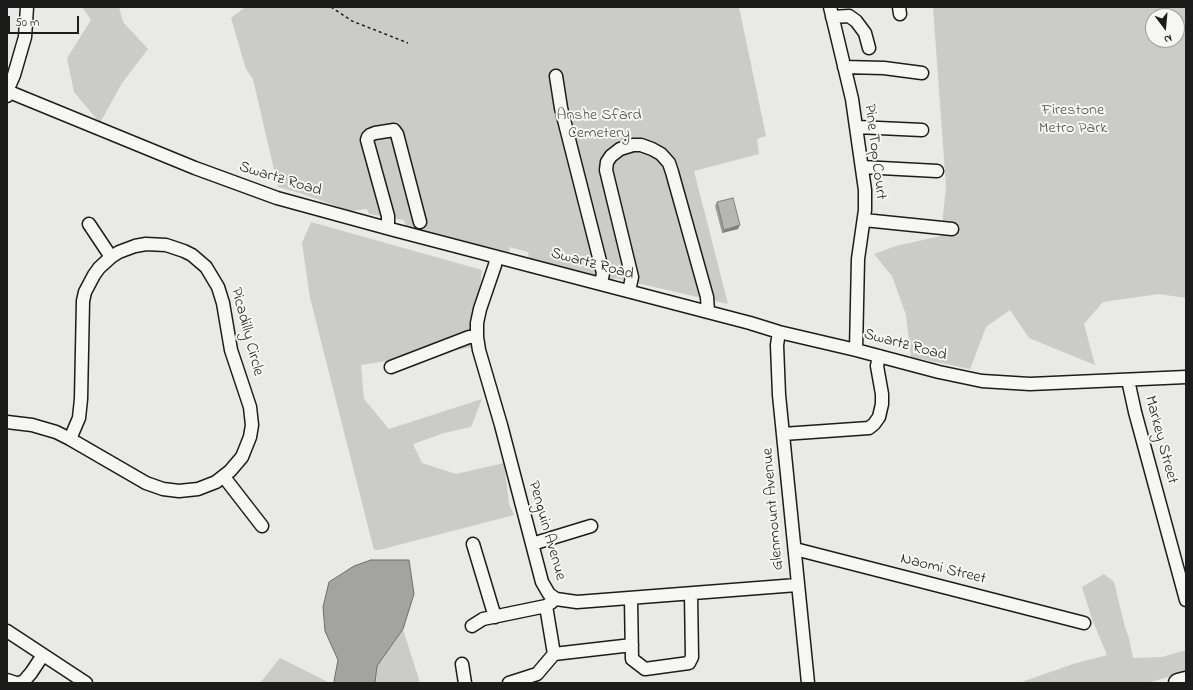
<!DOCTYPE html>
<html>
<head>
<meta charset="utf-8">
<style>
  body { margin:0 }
  #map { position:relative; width:1193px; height:690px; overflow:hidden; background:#e9e9e5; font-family:"Indie Flower",sans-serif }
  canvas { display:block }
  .frame { position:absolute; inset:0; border:8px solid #1c1c1c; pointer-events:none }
  .north { position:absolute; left:1145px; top:8px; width:40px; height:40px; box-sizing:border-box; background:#f6f6f2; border:1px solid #9f9f9c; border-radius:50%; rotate:164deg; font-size:11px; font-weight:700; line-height:16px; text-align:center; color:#1c1c1c }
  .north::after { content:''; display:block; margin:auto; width:14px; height:18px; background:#1c1c1c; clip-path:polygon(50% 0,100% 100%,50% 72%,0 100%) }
  .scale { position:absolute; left:8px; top:16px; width:71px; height:18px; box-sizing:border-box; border:2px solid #1c1c1c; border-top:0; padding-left:5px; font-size:12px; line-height:14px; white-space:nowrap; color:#1c1c1c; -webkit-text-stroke:3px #f6f6f2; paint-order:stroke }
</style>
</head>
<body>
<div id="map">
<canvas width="1193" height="690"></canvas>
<div class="frame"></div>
<div class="north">N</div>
<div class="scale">50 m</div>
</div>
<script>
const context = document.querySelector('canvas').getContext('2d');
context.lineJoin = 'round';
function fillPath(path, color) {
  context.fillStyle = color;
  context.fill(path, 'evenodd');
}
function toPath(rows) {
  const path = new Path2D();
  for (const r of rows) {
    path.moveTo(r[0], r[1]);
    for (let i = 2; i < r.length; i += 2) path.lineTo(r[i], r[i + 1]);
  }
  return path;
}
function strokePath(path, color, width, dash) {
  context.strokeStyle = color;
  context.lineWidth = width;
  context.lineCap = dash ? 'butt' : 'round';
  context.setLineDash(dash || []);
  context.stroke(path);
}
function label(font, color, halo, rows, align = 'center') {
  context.font = font + ' "Indie Flower",sans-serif';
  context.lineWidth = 4;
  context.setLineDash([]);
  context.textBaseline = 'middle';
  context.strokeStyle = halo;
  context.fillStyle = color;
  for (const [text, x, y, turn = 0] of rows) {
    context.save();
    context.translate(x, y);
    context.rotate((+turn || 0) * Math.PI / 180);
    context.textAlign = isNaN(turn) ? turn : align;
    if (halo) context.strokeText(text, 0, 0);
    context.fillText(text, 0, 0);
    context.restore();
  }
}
fillPath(toPath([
  [82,7,119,7,123,22,148,49,122,83,100,123,74,92,67,58,91,20],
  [245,7,739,7,766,136,757,139,759,154,694,171,728,304,615,278,611,281,529,258,528,252,510,247,509,252,406,228,404,220,369,214,367,209,350,211,300,193,278,187,253,79,246,69,231,18],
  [933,7,1186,7,1186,298,1159,294,1103,302,1084,324,1095,365,1029,338,1010,310,986,327,970,369,911,357,906,315,892,276,874,254,896,246,941,236,946,187],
  [1153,16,1177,16,1177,40,1153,40],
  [311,222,482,270,473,347,361,365,364,399,389,429,482,399,471,427,444,433,413,444,422,463,456,474,504,463,509,504,514,515,379,550,374,550,310,298,302,243],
  [1104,574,1114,582,1125,627,1129,638,1133,658,1162,657,1186,650,1186,672,1147,683,1019,683,1073,664,1107,655,1092,619,1082,587],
  [403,629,420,683,376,683,377,666],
  [280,658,330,683,260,683]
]), '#cbcbc7');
const water = toPath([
  [371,560,409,560,414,594,403,629,377,666,375,683,335,683,334,681,338,660,325,631,323,607,329,582,354,566,371,560]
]);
fillPath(water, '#a3a3a1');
strokePath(water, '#6d6d6c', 1);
const minor = toPath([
  [830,7,852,99,865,190,865,210,858,259,856,350],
  [899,7,900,14],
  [832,17,849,16,856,21,865,33,869,48],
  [844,67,884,68,922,73],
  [556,76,561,108,603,273,601,284],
  [7,91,195,168,277,198,394,230,750,323,779,332,856,350,939,372,982,381,1030,384,1186,377],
  [7,96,7,91,14,75,25,37,27,7],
  [857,127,922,130],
  [862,167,937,171],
  [864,220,952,229],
  [89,224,111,257],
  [388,228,388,216,367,140,368,137,370,135,375,133,394,130,397,134,420,222],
  [496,257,495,265,480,309,477,323,477,337,479,350,501,425,542,582,549,594,556,599,577,602,797,585],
  [629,291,632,277,606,170,607,162,611,156,620,149,633,145,641,145,652,149,661,154,669,163,672,172,707,297,708,312],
  [779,332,777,345,779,395,808,683],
  [391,367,469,337,477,337],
  [1128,380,1135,412,1186,600],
  [7,422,32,425,56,432,70,439,146,483,163,489,179,491,198,489,216,482,230,471,242,457,250,437,252,425,250,407,231,350,223,303,218,287,206,267,192,255,184,251,166,245,146,244,135,246,119,252,111,257,99,268,94,275,85,292,83,301,81,399,79,418,70,439],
  [783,434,869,428,874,424,879,417,882,404,882,394,877,366,879,356],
  [224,477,262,526],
  [473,544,495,617],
  [532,544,591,526],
  [795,549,1084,623],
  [631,599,632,659,645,669,689,663,692,657,691,594],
  [552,602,546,606,554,654],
  [472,626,483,619,546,606],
  [7,631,86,683],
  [462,664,465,683],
  [7,680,16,683],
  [19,683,24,681,31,673,43,655],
  [509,683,537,674,554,654,632,645]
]);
const highway = toPath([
  [1178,683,1186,681]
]);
strokePath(minor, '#1c1c1c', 15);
strokePath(highway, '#1c1c1c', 21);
strokePath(toPath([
  [331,7,352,21,408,43]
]), '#1c1c1c', 1.5, [3, 3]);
strokePath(minor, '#f6f6f2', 12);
strokePath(highway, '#f6f6f2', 18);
fillPath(toPath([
  [717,202,738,229,722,233,715,206]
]), '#9d9d9a');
fillPath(toPath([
  [740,225,738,229,722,233,724,230]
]), '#7f7f7d');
const building = toPath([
  [733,198,740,225,724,230,717,202,733,198]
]);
fillPath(building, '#b6b6b3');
strokePath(building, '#7f7f7d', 1);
label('16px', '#51514f', '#f6f6f2', [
  ["Firestone",1073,111],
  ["Metro Park",1073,129],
  ["Anshe Sfard",599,116],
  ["Cemetery",599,134]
]);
label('16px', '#1c1c1c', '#f6f6f2', [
  ["Pine Top Court",874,152,83],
  ["Swartz Road",280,180,17],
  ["Swartz Road",592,265,15],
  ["Picadilly Circle",246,332,75],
  ["Swartz Road",905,346,15],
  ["Markey Street",1160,440,75],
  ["Glenmount Avenue",774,509,-95],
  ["Penguin Avenue",546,531,74],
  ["Naomi Street",943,570,14]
]);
</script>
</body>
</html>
